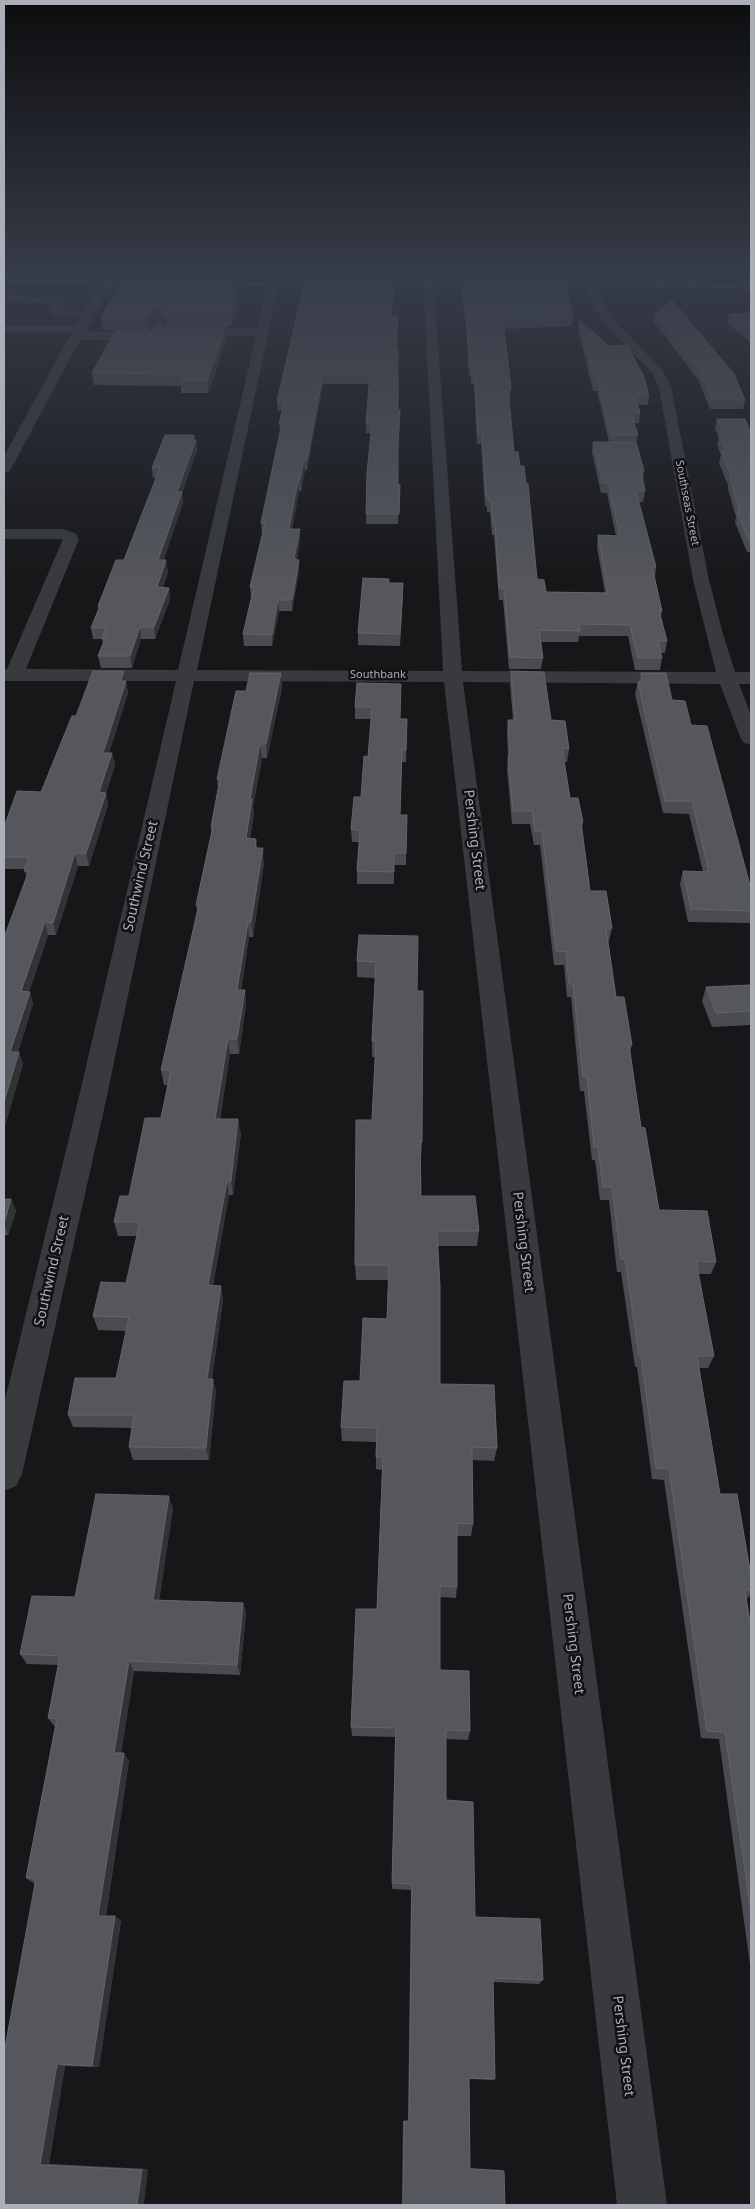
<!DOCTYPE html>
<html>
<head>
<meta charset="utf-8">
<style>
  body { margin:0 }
  #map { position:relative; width:755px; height:2209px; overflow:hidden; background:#171719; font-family:"Noto Sans",sans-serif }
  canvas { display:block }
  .frame { position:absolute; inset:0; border:5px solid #aaafb9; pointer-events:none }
</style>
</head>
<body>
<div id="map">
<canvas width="755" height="2209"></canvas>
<div class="frame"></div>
</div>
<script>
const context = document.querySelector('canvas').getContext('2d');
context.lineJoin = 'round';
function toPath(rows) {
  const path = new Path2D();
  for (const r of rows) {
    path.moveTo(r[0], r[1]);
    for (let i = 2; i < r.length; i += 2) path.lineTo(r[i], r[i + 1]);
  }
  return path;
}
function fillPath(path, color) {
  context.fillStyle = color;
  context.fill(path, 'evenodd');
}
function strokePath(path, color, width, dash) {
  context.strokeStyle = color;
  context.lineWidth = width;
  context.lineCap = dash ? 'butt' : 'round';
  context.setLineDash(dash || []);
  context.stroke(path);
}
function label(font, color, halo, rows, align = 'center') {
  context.font = font + ' "Noto Sans",sans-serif';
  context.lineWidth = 5;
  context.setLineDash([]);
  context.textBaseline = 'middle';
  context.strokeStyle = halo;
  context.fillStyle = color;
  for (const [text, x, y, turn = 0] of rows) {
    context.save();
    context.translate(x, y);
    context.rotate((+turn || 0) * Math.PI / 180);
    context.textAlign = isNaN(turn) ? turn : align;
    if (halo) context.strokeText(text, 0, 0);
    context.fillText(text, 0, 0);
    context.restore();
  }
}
fillPath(toPath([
  [104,276,114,276,87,328,88,329,84,332,150,332,156,321,160,320,166,323,160,336,154,340,80,340,11,469,9,472,4,473,4,456,72,332,4,332,4,325,76,325,80,318,55,316,49,311,54,303,8,302,4,301,4,297,9,288,13,287,18,290,15,296,61,297,67,300,62,311,84,311,104,276],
  [207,276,255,276,255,278,250,281,211,281,207,280,207,276],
  [270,276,280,276,197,670,443,671,423,276,433,276,462,671,716,672,693,580,659,387,652,373,606,325,595,310,586,285,591,282,596,285,607,310,614,321,662,369,671,387,709,580,723,634,735,672,751,672,751,684,739,684,751,715,751,745,744,743,741,739,720,684,463,682,667,2205,617,2205,444,682,194,681,105,1105,22,1474,16,1486,4,1491,4,1404,77,1105,176,681,4,681,4,669,7,669,63,539,4,539,4,529,63,529,75,533,79,539,26,669,178,670,256,336,190,336,184,332,190,328,257,328,270,276],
  [654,276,664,276,662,287,654,287,654,276],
  [686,276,696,276,700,286,699,288,691,288,686,276],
  [734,276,744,276,751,285,751,294,747,293,734,276]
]), '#383a3e');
fillPath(toPath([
  [4,276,105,281,157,281,162,284,157,287,105,287,4,282,4,276],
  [198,281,751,283,751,289,194,286,193,284,198,281]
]), '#54575d');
fillPath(toPath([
  [132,276,170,276,169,278,181,278,181,276,206,276,206,278,236,278,237,289,234,296,238,308,232,326,166,326,166,321,160,318,154,320,149,330,103,330,101,318,132,277],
  [305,276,330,276,325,279,305,279],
  [347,276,396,276,395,280,347,280],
  [458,276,562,276,562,281,460,280,458,279],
  [625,276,640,276,635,281,630,281],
  [671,276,687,276,686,281,677,281],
  [697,276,714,276,712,281,700,281],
  [394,281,392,316,398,316,396,350,398,410,400,410,398,455,398,485,400,485,398,524,366,524,367,473,371,433,366,433,366,423,369,384,323,384,307,470,305,470,301,491,299,491,292,529,300,540,297,560,299,571,292,611,279,611,272,646,244,646,243,634,251,598,250,587,262,534,261,523,280,432,279,423,282,411,278,411,277,401],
  [461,281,573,317,572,326,504,329,511,389,510,399,509,399,514,452,520,466,537,579,546,592,605,593,597,547,598,535,616,536,607,493,601,493,592,452,593,442,609,442,597,391,593,391,578,328,579,320,649,396,648,405,638,405,640,413,639,423,634,423,638,435,636,443,644,471,643,480,645,491,643,502,639,502,656,567,655,578,662,611,661,617,667,641,665,653,661,653,662,658,660,670,635,670,628,636,579,636,578,642,541,642,543,658,541,669,509,669,503,600,499,600,494,535,492,535,490,512,487,512,487,507,485,506,481,444,477,444,474,384,471,384,471,376,469,376,467,335,461,290],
  [751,313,751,343,727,323,729,314],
  [655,314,745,400,743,409,710,409,699,381,654,322],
  [226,327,227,338,208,393,181,393,181,386,94,385,92,373,153,331],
  [717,419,751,433,751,552,747,552,735,522,736,517,728,489,728,485,719,463,721,455,717,445,719,437,715,429],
  [194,435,195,440,196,440,197,450,182,493,183,503,163,560,168,572,163,588,169,588,170,599,155,639,141,639,132,668,101,668,98,656,103,644,102,639,93,639,91,628,98,610,98,606,124,560,156,478,153,478,152,468],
  [389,583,403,595,400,646,358,645,358,633],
  [124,671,128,693,109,753,112,753,115,765,106,793,108,805,89,866,78,866,56,935,48,935,29,992,33,1004,18,1052,19,1052,23,1064,4,1129,5,935,26,877,25,869,4,869,4,827,41,792,76,716],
  [511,671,551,720,569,749,567,762,564,762,570,798,583,822,582,829,590,891,612,928,609,941,608,941,616,997,632,1045,630,1052,641,1127,659,1210,716,1262,711,1274,698,1274,714,1356,708,1368,699,1368,720,1494,751,1576,751,1594,746,1600,751,1629,751,1972,719,1739,701,1738,664,1480,652,1479,637,1367,635,1367,621,1272,617,1272,609,1200,600,1200,595,1160,592,1160,584,1091,580,1091,571,997,567,997,564,965,554,965,540,845,534,845,530,824,512,824,507,769,508,756,507,733,508,720,513,720,510,684],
  [281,673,282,688,267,758,262,758,253,806,254,814,250,838,256,839,257,848,264,863,253,937,249,937,241,990,245,990,246,1005,239,1054,230,1054,220,1119,241,1134,233,1195,229,1195,213,1285,223,1299,212,1379,213,1379,216,1392,209,1460,133,1460,129,1447,132,1428,73,1427,68,1415,116,1378,126,1331,98,1330,93,1316,126,1283,137,1236,118,1236,114,1222,129,1196,161,1118,168,1085,164,1085,161,1070,197,911,196,905,211,833,211,827,218,788,217,779,246,691],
  [641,673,672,700,691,725,751,911,751,923,688,922,680,884,683,871,703,872,689,814,663,813,635,694,638,682,639,682],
  [357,683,400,719,407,719,406,762,402,762,400,815,407,815,406,865,394,865,394,884,357,884,357,871,359,842,352,842,351,829,361,797,368,757,371,719,355,719,355,707],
  [359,935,417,991,422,1142,421,1158,420,1158,421,1196,479,1231,477,1246,438,1246,440,1384,497,1448,494,1461,472,1460,473,1524,471,1536,457,1536,457,1587,456,1598,440,1597,440,1670,470,1731,468,1740,446,1739,446,1800,475,1917,543,1980,539,1984,493,1982,495,2079,492,2080,469,2079,470,2168,501,2170,504,2171,505,2205,402,2205,403,2121,408,2121,411,1890,392,1889,395,1737,352,1736,351,1727,377,1609,382,1470,376,1469,376,1442,342,1441,341,1427,387,1319,389,1280,356,1280,355,1265,372,1120,375,1057,372,1057,372,1041,375,978,357,977,357,961],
  [751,985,751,1028,750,1025,712,1027,702,1001,706,987],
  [4,1199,11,1199,16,1211,8,1235,4,1235],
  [173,1508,159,1600,243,1603,246,1613,240,1675,134,1671,121,1753,129,1761,106,1916,115,1916,121,1921,99,2067,65,2066,49,2164,148,2169,4,2205,35,1884,26,1878,55,1727,48,1718,58,1665,27,1664,20,1654,75,1597]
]), '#4b4c51');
fillPath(toPath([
  [636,276,640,276,635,281],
  [236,278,237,289,230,307,229,296],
  [394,281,394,290,391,325,391,316],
  [237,296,238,308,232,326,231,314],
  [158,306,160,318,154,320,149,330,147,318,153,308],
  [226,327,227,338,208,393,207,381],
  [323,374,323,384,307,470,307,460],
  [194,435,195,442,196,440,197,450,182,493,183,503,160,571,158,560],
  [304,459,305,470,301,491,300,480],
  [298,480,299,491,290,540,289,529],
  [300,529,300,540,295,570,294,559],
  [166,560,168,572,159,599,157,587],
  [299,560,299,571,292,611,292,600],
  [169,588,170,599,155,639,154,627],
  [278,600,279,611,272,646,272,635],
  [140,627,141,639,132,668,130,656],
  [124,671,128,693,105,765,103,753,121,681],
  [281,673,282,688,267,758,266,744],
  [260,744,262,758,253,806,254,814,247,853,246,838,250,799],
  [112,753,115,765,102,805,99,792],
  [106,793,108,805,89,866,86,853],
  [263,848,264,863,253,937,251,922],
  [75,853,78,866,56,935,53,923],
  [45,922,48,935,25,1004,21,991],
  [248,922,249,937,238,1005,237,990],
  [245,990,246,1005,239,1054,237,1039],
  [30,992,33,1004,14,1064,10,1052],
  [228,1039,230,1054,217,1134,215,1119],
  [19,1052,23,1064,4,1129,4,1102],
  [238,1119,241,1134,233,1195,231,1181],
  [227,1181,229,1195,210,1299,208,1285],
  [11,1199,16,1211,8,1235,4,1223],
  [221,1286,223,1299,210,1392,207,1379],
  [213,1379,216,1392,209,1460,206,1448],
  [169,1496,173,1508,158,1610,153,1600],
  [243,1603,246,1613,240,1675,237,1665],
  [129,1661,134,1671,120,1761,114,1753],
  [124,1753,129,1761,105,1921,98,1916],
  [115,1916,121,1921,99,2067,92,2066],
  [57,2064,65,2066,49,2164,40,2165],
  [148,2169,144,2205,137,2205,142,2170]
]), '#323336');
const building = toPath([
  [125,277,236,278,229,296,237,296,231,314,165,314,165,309,158,306,153,308,147,318,101,318,125,277],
  [317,281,394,281,391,316,398,316,396,350,398,350,398,410,400,410,398,447,398,485,400,485,399,514,366,514,367,473,372,423,366,423,370,375,323,374,307,460,304,459,300,480,298,480,289,529,300,529,294,559,299,560,292,600,278,600,272,635,243,634,254,587,250,587,265,523,261,523,282,423,279,423,285,401,277,401,304,285,317,281],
  [461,281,565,282,573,317,503,320,511,389,508,389,514,452,518,452,520,466,524,466,526,484,528,484,537,579,544,580,546,592,608,593,598,535,620,536,608,483,602,482,593,442,636,442,644,471,641,471,645,491,636,491,656,567,652,567,662,611,659,611,667,641,658,641,662,658,638,658,630,625,579,624,580,631,539,630,543,658,510,657,504,588,499,588,495,524,493,524,491,501,488,501,488,496,486,496,482,433,478,433,474,375,472,375,471,367,469,367,467,326,461,281],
  [672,300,734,374,745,400,712,400,700,372,655,314,672,300],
  [751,313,751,332,729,314,751,313],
  [579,320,609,346,627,345,644,377,649,396,635,395,640,413,631,413,638,435,611,435,598,382,595,382,579,320],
  [159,327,226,327,207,381,180,381,183,374,92,373,115,331,153,331,159,327],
  [717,419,745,419,751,433,751,541,749,541,737,512,740,512,730,479,732,479,722,452,726,452,719,435,724,435,717,419],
  [165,435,194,435,192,440,196,440,177,492,182,492,158,560,166,560,157,587,169,588,154,627,140,627,130,656,98,656,105,639,102,639,106,628,91,628,100,606,98,606,116,560,124,560,160,468,152,468,165,435],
  [363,578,389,579,389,583,403,583,400,634,358,633,363,578],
  [93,671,124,671,121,681,126,681,103,753,112,753,99,792,106,793,86,853,75,853,53,923,45,922,21,991,30,992,10,1052,19,1052,4,1102,4,935,5,935,29,871,24,871,29,857,4,857,4,827,17,791,41,792,72,716,76,716,93,671],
  [511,671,544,672,551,720,565,721,569,749,562,748,570,798,578,798,583,822,581,822,590,891,606,891,612,928,606,928,616,997,624,997,632,1045,629,1045,641,1127,645,1128,659,1210,707,1211,716,1262,696,1261,714,1356,697,1356,720,1494,737,1494,751,1576,751,1590,745,1590,751,1629,751,1912,725,1732,707,1731,669,1469,656,1468,641,1355,639,1355,625,1259,621,1259,612,1187,603,1187,598,1147,594,1147,587,1077,583,1077,573,984,569,984,566,952,556,951,542,831,535,831,532,811,513,811,508,756,510,756,508,720,515,720,511,671],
  [250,673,281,673,266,744,260,744,250,799,252,799,246,838,256,839,255,848,263,848,251,922,248,922,237,990,245,990,237,1039,228,1039,215,1119,238,1119,231,1181,227,1181,208,1285,221,1286,207,1379,213,1379,206,1448,129,1447,134,1415,68,1415,75,1378,116,1378,129,1317,93,1316,101,1282,126,1283,140,1222,114,1222,120,1196,129,1196,145,1118,161,1118,171,1070,161,1070,199,905,196,905,213,827,211,827,220,779,217,779,236,691,246,691,250,673],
  [641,673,666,673,672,700,685,701,691,725,707,726,751,889,751,911,691,909,683,871,709,872,692,801,665,801,638,682,643,682,641,673],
  [357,683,401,684,400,719,407,719,406,750,402,750,400,815,407,815,406,853,394,853,394,872,357,871,360,830,351,829,354,797,361,797,364,756,368,757,372,707,355,707,357,683],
  [359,935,418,936,417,991,423,991,422,1142,420,1142,421,1196,475,1196,479,1231,437,1231,440,1287,440,1384,494,1385,497,1448,472,1447,473,1524,457,1523,457,1587,440,1586,440,1670,469,1671,470,1731,446,1730,446,1800,473,1802,475,1917,540,1919,543,1980,493,1978,495,2079,469,2078,470,2169,504,2171,505,2205,403,2205,404,2121,409,2121,412,1884,392,1883,396,1728,351,1727,356,1609,377,1609,383,1457,376,1457,377,1428,341,1427,344,1381,360,1381,363,1318,387,1319,389,1265,355,1265,356,1120,372,1120,376,1041,372,1041,376,962,357,961,359,935],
  [751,985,751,1011,716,1013,706,987,751,985],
  [4,1199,11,1199,4,1223,4,1199],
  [96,1494,169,1496,153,1600,243,1603,237,1665,129,1661,114,1753,124,1753,98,1916,115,1916,92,2066,57,2064,40,2165,142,2170,137,2205,4,2205,4,2053,36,1878,26,1878,57,1719,48,1718,60,1656,20,1654,32,1596,75,1597,96,1494]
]);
fillPath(building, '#55575c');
strokePath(building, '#63656b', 1);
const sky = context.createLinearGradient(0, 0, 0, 585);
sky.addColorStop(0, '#0d0d0e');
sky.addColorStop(0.47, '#363c49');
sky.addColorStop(1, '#363c4900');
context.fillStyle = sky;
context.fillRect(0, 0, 755, 585);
label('11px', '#aaafb9', '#121214', [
  ["Southseas Street",687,503,79],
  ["Southbank",378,675]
]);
label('14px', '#aaafb9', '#121214', [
  ["Pershing Street",474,840,83],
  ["Southwind Street",141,876,-77],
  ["Pershing Street",523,1242,83],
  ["Southwind Street",52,1271,-77],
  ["Pershing Street",573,1644,83],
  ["Pershing Street",623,2046,83]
]);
</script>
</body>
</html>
